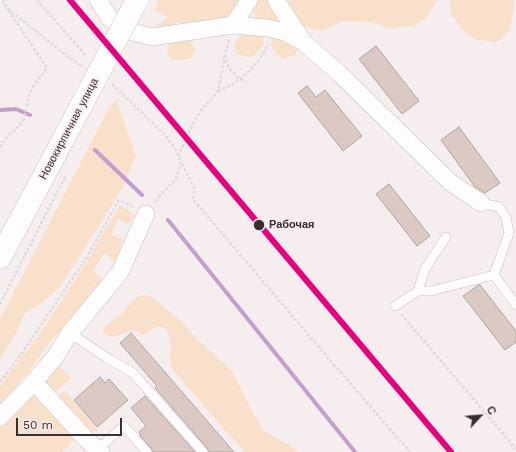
<!DOCTYPE html>
<html>
<head>
<meta charset="utf-8">
<style>
  body { margin:0 }
  #map { position:relative; width:516px; height:452px; overflow:hidden; background:#f6eeee; font-family:"Work Sans",sans-serif }
  canvas { display:block }
  .north { position:absolute; left:460px; top:396px; width:40px; height:40px; -webkit-text-stroke:3px #faeaeb; paint-order:stroke; rotate:64deg; font-size:11px; font-weight:700; line-height:16px; text-align:center; color:#363030 }
  .north::after { content:''; display:block; margin:auto; width:14px; height:18px; background:#363030; clip-path:polygon(50% 0,100% 100%,50% 72%,0 100%) }
  .scale { position:absolute; left:16px; top:418px; width:106px; height:18px; box-sizing:border-box; border:2px solid #363030; border-top:0; padding-left:5px; font-size:12px; line-height:14px; white-space:nowrap; color:#363030; -webkit-text-stroke:3px #faeaeb; paint-order:stroke }
</style>
</head>
<body>
<div id="map">
<canvas width="516" height="452"></canvas>
<div class="north">С</div>
<div class="scale">50 m</div>
</div>
<script>
const context = document.querySelector('canvas').getContext('2d');
context.lineJoin = 'round';
function fillPath(path, color) {
  context.fillStyle = color;
  context.fill(path, 'evenodd');
}
function toPath(rows) {
  const path = new Path2D();
  for (const r of rows) {
    path.moveTo(r[0], r[1]);
    for (let i = 2; i < r.length; i += 2) path.lineTo(r[i], r[i + 1]);
  }
  return path;
}
function strokePath(path, color, width, dash) {
  context.strokeStyle = color;
  context.lineWidth = width;
  context.lineCap = dash ? 'butt' : 'round';
  context.setLineDash(dash || []);
  context.stroke(path);
}
function label(font, color, halo, rows, align = 'center') {
  context.font = font + ' "Work Sans",sans-serif';
  context.lineWidth = 3;
  context.setLineDash([]);
  context.textBaseline = 'middle';
  context.strokeStyle = halo;
  context.fillStyle = color;
  for (const [text, x, y, turn = 0] of rows) {
    context.save();
    context.translate(x, y);
    context.rotate((+turn || 0) * Math.PI / 180);
    context.textAlign = isNaN(turn) ? turn : align;
    if (halo) context.strokeText(text, 0, 0);
    context.fillText(text, 0, 0);
    context.restore();
  }
}
fillPath(toPath([
  [159,0,242,0,228,20,189,24,178,23,170,26,153,28,155,25,161,23,167,17,155,10],
  [258,0,271,0,279,15,277,21,269,23,257,19,254,11],
  [287,0,437,0,437,1,427,17,413,26,389,28,371,22,343,21,321,31,305,27,296,15],
  [450,0,514,0,514,8,510,30,497,42,478,40,462,30,451,13],
  [248,31,262,33,264,44,254,56,246,57,237,54,234,46,238,38],
  [274,33,299,47,294,56,283,59,275,53,271,46,271,38],
  [180,38,190,38,195,49,190,59,180,60,171,59,167,52,169,44],
  [116,100,136,156,122,189,60,287,42,303,25,313,16,333,0,359,0,319,110,106],
  [120,205,134,214,129,225,118,219,111,235,123,239,116,262,104,253,93,271,103,280,47,346,28,373,0,404,0,386,39,335,76,279],
  [142,295,151,296,182,322,198,340,232,371,253,413,264,431,291,446,297,452,244,452,172,369,170,361,171,345,167,330,160,326,153,328,149,333,142,335,135,330,132,330,113,337,105,334,103,330,108,323,121,315,134,299],
  [55,366,61,368,71,378,54,393,45,382],
  [64,390,98,430,91,434,56,397],
  [35,394,42,398,74,440,63,452,0,452,0,428,29,395]
]), '#f9e0ca');
strokePath(toPath([
  [0,110,16,109,30,115],
  [95,150,142,195],
  [168,220,355,452]
]), '#c49fcc', 4);
const building = toPath([
  [376,46,419,101,402,114,359,59,376,46],
  [307,86,316,97,325,90,362,136,343,151,298,93,307,86],
  [459,127,500,183,485,193,475,187,441,140,459,127],
  [389,184,430,236,417,246,376,194,389,184],
  [480,285,516,331,516,342,505,350,463,296,477,286,480,285],
  [131,333,234,452,209,452,207,448,155,388,157,386,120,343,131,333],
  [100,377,105,383,109,379,128,400,97,427,74,400,100,377],
  [145,396,195,452,153,452,151,448,140,436,141,435,139,432,146,426,131,408,145,396]
]);
fillPath(building, '#ddc9c3');
strokePath(building, '#aba5a4', 1);
const lane = toPath([
  [494,275,516,305],
  [418,291,425,269,446,237],
  [395,306,418,291,431,291,494,275,509,233,506,217,499,207,481,203],
  [70,333,107,358,133,373,203,452],
  [98,449,124,426,147,452]
]);
const street = toPath([
  [98,0,110,19,133,32,152,37,233,25,267,28,285,32,303,42],
  [276,0,304,43,339,73,450,182,481,203],
  [233,25,249,0],
  [34,382,89,442,101,452],
  [0,417,34,382,55,357,70,333,120,272,146,214]
]);
const primary = toPath([
  [0,258,81,106]
]);
strokePath(lane, '#c7c0c0', 10);
strokePath(street, '#c7c0c0', 18);
strokePath(primary, '#c7c0c0', 23);
strokePath(toPath([
  [3,0,7,8,63,53,83,67],
  [37,0,87,57],
  [157,1,157,0],
  [229,40,225,56,229,68,237,77,246,82],
  [112,84,165,135,176,150,181,163,176,179,161,194,155,203],
  [218,91,230,86,240,79,251,69,259,60,267,47,268,43],
  [0,147,8,135,16,129,24,119,29,95,33,87,47,68,7,8],
  [178,156,194,121,203,108,218,91,225,56],
  [182,164,195,190,193,199,329,359,410,452],
  [0,304,66,175],
  [401,314,516,449],
  [0,382,20,356,85,260,119,200,133,207]
]), '#dedbdb', 2.5, [3, 2]);
strokePath(lane, '#fefcfc', 9);
strokePath(street, '#fefcfc', 17);
strokePath(primary, '#fefcfc', 22);
const primaryBridge = toPath([
  [81,106,137,0]
]);
strokePath(primaryBridge, '#c7c0c0', 23, []);
strokePath(primaryBridge, '#fefcfc', 22);
strokePath(toPath([
  [70,0,451,452]
]), '#e5007d', 6);
for (const [x, y, r, color] of [
  [259,225,6,"#363030"]
]) {
  const dot = new Path2D();
  dot.arc(x, y, r, 0, 2 * Math.PI);
  context.fillStyle = color;
  context.fill(dot);
  strokePath(dot, '#faeaeb', 1.5);
}
label('11px', '#363030', '#faeaeb', [
  ["Новокирпичная улица",69,129,-62]
]);
label('bold 11px', '#363030', '#faeaeb', [
  ["Рабочая",269,225]
], 'left');
</script>
</body>
</html>
